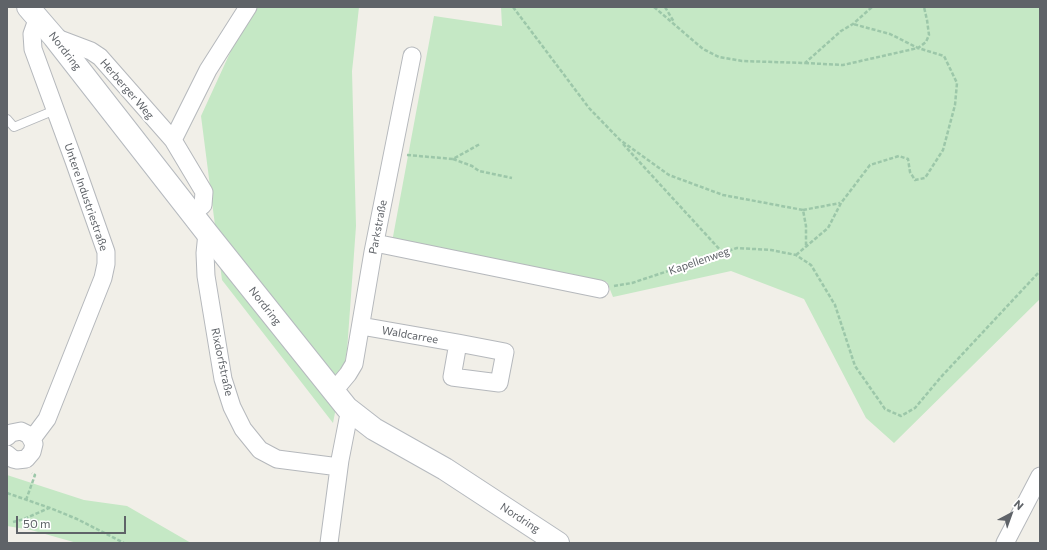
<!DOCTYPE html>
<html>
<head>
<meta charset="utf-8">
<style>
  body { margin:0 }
  #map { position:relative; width:1047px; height:550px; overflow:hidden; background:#f1efe8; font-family:Commissioner,sans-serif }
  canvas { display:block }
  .frame { position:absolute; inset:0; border:8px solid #5f6368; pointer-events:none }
  .north { position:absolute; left:991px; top:494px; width:40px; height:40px; -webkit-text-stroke:3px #fff; paint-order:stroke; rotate:41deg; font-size:11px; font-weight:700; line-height:16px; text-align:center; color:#5f6368 }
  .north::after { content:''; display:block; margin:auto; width:14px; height:18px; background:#5f6368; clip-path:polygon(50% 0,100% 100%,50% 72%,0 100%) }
  .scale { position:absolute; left:16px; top:516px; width:110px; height:18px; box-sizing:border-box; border:2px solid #5f6368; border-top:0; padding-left:5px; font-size:12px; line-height:14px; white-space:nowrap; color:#5f6368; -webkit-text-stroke:3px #fff; paint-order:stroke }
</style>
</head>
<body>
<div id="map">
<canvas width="1047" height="550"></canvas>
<div class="frame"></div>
<div class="north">N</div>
<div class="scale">50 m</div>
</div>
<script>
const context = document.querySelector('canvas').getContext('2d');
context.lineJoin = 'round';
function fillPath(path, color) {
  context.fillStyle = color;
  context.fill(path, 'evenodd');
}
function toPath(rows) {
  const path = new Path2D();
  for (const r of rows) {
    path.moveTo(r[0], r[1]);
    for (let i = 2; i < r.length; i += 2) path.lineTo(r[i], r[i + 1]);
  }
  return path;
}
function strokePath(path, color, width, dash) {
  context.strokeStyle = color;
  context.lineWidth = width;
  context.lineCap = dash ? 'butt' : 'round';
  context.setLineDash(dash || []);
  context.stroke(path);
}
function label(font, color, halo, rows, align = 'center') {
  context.font = font + ' Commissioner,sans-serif';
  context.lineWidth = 4;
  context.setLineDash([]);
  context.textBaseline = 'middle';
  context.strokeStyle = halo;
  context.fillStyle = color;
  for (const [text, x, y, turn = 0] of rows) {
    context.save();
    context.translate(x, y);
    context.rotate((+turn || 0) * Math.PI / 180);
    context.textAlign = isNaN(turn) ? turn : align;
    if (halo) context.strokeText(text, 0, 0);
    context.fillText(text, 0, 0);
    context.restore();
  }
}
fillPath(toPath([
  [251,7,359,7,352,71,356,226,347,351,333,423,222,280,201,116],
  [501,7,1040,7,1040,299,894,443,866,418,804,299,731,271,613,297,607,282,392,242,434,16,502,26],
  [7,475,84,500,127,506,191,543,77,543,31,530,7,526]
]), '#c5e8c5');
const lane = toPath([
  [7,119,14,127,55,110]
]);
const street = toPath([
  [54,37,91,51,100,57,173,140,204,192,203,205,192,214],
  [173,140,208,70,248,7],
  [207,233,205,253,206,276,223,379,232,407,243,429,260,450,277,459,339,467],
  [375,243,600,289],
  [361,326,458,343,452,377,499,383,505,352,458,343],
  [333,392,348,374,354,364,373,252,412,56],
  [7,437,11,433,21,431,29,435,34,444,32,452,26,459,17,460,13,459,7,454],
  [32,439,47,419,103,278,106,264,106,252,74,161,33,49,32,34,38,17],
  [329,543,340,460,348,419,352,413],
  [1005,543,1040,476]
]);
const secondary = toPath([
  [28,7,54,37,207,233,347,408,374,429,445,469,558,543]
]);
strokePath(lane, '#b5b8bc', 10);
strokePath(street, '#b5b8bc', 19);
strokePath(secondary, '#b6babf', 24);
strokePath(toPath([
  [513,7,589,108,620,140,669,175,723,195,803,210,806,226,806,245],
  [654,7,703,49,719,57,742,61,805,63,841,31,853,24,872,7],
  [665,7,674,22],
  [805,63,843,65,918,48,926,42,929,35,927,20,924,7],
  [623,144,722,252],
  [407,155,453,159,480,144],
  [453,159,472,166,479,171,512,178],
  [803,210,840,203],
  [796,255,828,228,841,203,870,165,899,156,908,159,910,172,915,180,925,178,943,150,955,105,957,83,944,56,918,48,890,34,853,24],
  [614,286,632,283,737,248,771,250,796,255,811,265,835,305,855,366,885,409,901,416,915,408,941,377,1040,271],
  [7,493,50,508,77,519,124,543],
  [26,500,35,475,32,473],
  [13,522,24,519,49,508]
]), '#9cc7a9', 2.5, [4, 2]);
strokePath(lane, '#fff', 8);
strokePath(street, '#fff', 17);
strokePath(secondary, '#fff', 22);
label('11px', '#5f6368', '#fff', [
  ["Nordring",65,51,52],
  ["Herberger Weg",127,89,49],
  ["Untere Industriestraße",86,197,71],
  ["Parkstraße",378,227,-79],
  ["Kapellenweg",699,261,-19],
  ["Nordring",265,306,52],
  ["Waldcarree",410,335,10],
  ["Rixdorfstraße",222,362,78],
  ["Nordring",520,518,33]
]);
</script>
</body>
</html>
